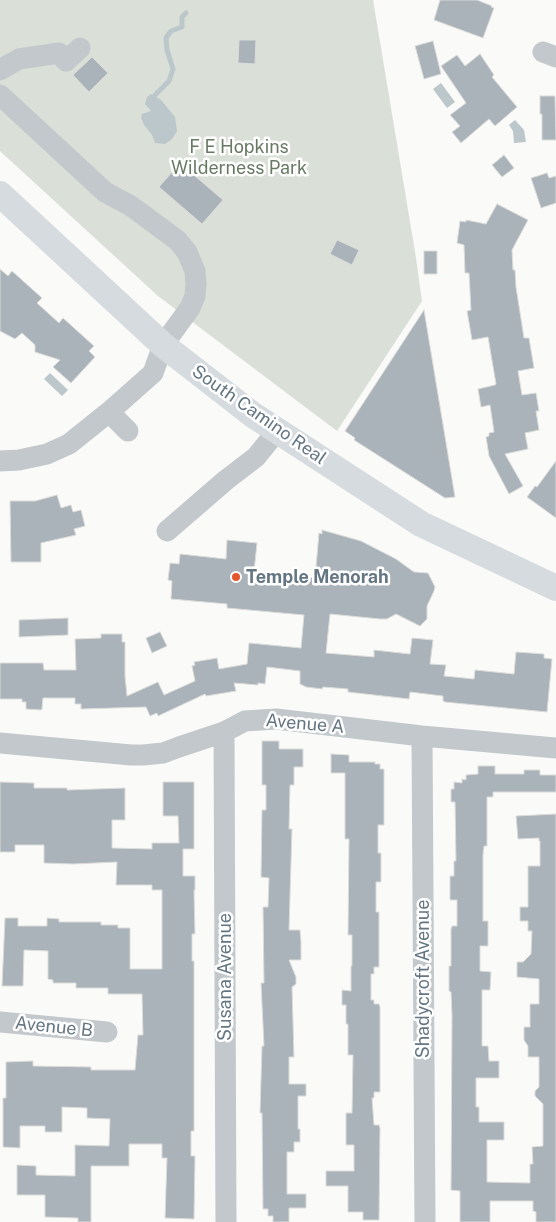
<!DOCTYPE html>
<html>
<head>
<meta charset="utf-8">
<style>
  body { margin:0 }
  canvas { display:block; background:#fafaf8 }
</style>
</head>
<body>
<canvas width="556" height="1222"></canvas>
<script>
const context = document.querySelector('canvas').getContext('2d');
context.lineJoin = 'round';
function fillPath(path, color) {
  context.fillStyle = color;
  context.fill(path, 'evenodd');
}
function toPath(rows) {
  const path = new Path2D();
  for (const r of rows) {
    path.moveTo(r[0], r[1]);
    for (let i = 2; i < r.length; i += 2) path.lineTo(r[i], r[i + 1]);
  }
  return path;
}
function strokePath(path, color, width, dash) {
  context.strokeStyle = color;
  context.lineWidth = width;
  context.lineCap = dash ? 'butt' : 'round';
  context.setLineDash(dash || []);
  context.stroke(path);
}
function label(font, color, halo, rows, align = 'center') {
  context.font = font + ' "Public Sans",sans-serif';
  context.lineWidth = 5;
  context.setLineDash([]);
  context.textBaseline = 'middle';
  context.strokeStyle = halo;
  context.fillStyle = color;
  for (const [text, x, y, turn = 0] of rows) {
    context.save();
    context.translate(x, y);
    context.rotate((+turn || 0) * Math.PI / 180);
    context.textAlign = isNaN(turn) ? turn : align;
    if (halo) context.strokeText(text, 0, 0);
    context.fillText(text, 0, 0);
    context.restore();
  }
}
fillPath(toPath([
  [0,0,373,0,416,258,422,301,337,431,158,296,0,151]
]), '#dadfd7');
fillPath(toPath([
  [441,83,455,102,447,108,433,89],
  [151,94,161,100,175,117,177,131,172,139,165,144,155,143,152,135,144,125,141,117,142,114,151,111,145,104,147,97],
  [515,120,524,130,526,142,514,143,513,131,509,125],
  [50,373,68,390,62,396,44,379]
]), '#bbc7cb');
strokePath(toPath([
  [155,95,169,81,173,69,167,50,166,38,171,31,182,27,182,17,186,13]
]), '#bbc7cb', 5);
const building = toPath([
  [440,0,477,0,492,6,491,7,494,8,483,38,434,20,440,0],
  [239,40,256,40,255,64,238,63,239,40],
  [433,41,441,74,424,79,415,46,433,41],
  [480,54,494,75,492,77,517,107,495,126,489,119,461,143,452,132,460,126,450,115,466,103,441,66,457,55,465,66,480,54],
  [92,57,108,73,89,92,73,75,92,57],
  [540,96,555,96,556,140,542,140,542,114,540,114,540,96],
  [504,155,514,168,502,177,492,165,504,155],
  [180,163,223,200,202,224,159,187,180,163],
  [547,173,549,178,556,176,556,203,541,208,531,178,547,173],
  [497,204,528,220,512,250,513,270,515,270,516,287,524,338,529,338,534,368,518,371,522,395,536,393,539,411,536,411,539,430,525,433,528,449,505,454,523,486,509,494,489,456,486,437,489,436,489,433,494,432,490,405,481,407,478,389,495,385,496,384,488,337,472,340,467,311,471,310,469,273,465,273,464,245,457,243,460,221,466,222,466,220,486,224,497,204],
  [337,240,359,250,352,265,330,254,337,240],
  [424,251,437,251,437,274,424,274,424,251],
  [0,269,8,276,12,271,42,298,37,303,59,323,63,318,94,346,89,351,95,357,71,383,53,367,60,360,35,352,35,345,22,333,15,339,0,331,0,269],
  [424,310,455,497,445,498,354,440,355,438,345,431,424,310],
  [556,461,556,518,527,497,535,486,537,487,556,461],
  [57,495,61,508,71,505,73,512,81,510,85,526,74,529,76,535,41,543,41,562,11,562,10,501,35,501,57,495],
  [322,530,361,541,396,559,414,572,428,573,435,587,434,591,427,606,427,619,420,626,396,614,387,619,380,619,330,614,326,653,374,657,374,650,410,654,412,638,433,640,430,664,446,665,444,676,474,679,475,670,514,674,516,652,544,654,544,658,552,659,547,712,445,702,443,701,443,696,410,692,409,699,348,692,348,689,323,687,322,689,306,687,300,684,300,671,267,667,265,684,258,683,258,685,234,683,236,691,206,696,205,694,158,716,157,713,150,716,146,707,81,709,81,704,75,704,75,698,43,698,42,709,41,710,26,709,26,702,22,702,22,699,0,699,0,663,43,663,44,670,76,670,75,639,101,638,101,634,122,634,122,642,125,642,125,676,127,696,158,682,164,695,195,681,192,666,195,665,194,662,217,658,219,669,247,664,249,643,301,648,304,615,227,608,227,604,171,599,172,581,168,580,170,563,179,564,180,554,226,559,227,540,257,543,254,572,315,578,319,533,322,534,322,530],
  [68,618,68,635,19,637,19,620,68,618],
  [160,632,167,646,152,653,146,638,160,632],
  [262,741,279,741,279,749,303,749,303,767,294,767,294,785,290,785,289,829,292,829,289,930,300,930,301,942,301,960,289,960,296,977,296,984,292,987,294,1057,289,1057,289,1084,306,1084,306,1096,298,1096,298,1129,300,1129,300,1142,294,1142,294,1152,287,1152,287,1194,306,1194,306,1208,289,1208,289,1222,273,1222,273,1216,268,1216,268,1209,263,1209,262,1113,260,1113,262,1046,264,1046,261,983,264,983,263,907,268,907,269,878,261,877,262,810,266,810,266,785,262,785,262,741],
  [331,754,349,755,349,762,375,762,375,764,380,764,380,769,384,769,384,825,378,825,378,853,381,853,381,882,376,882,376,912,379,912,379,967,374,967,374,974,371,974,371,1000,374,1000,374,1004,379,1004,380,1007,380,1092,374,1092,374,1098,372,1098,374,1125,379,1125,380,1128,379,1220,363,1220,363,1212,348,1212,348,1186,326,1186,326,1171,354,1171,354,1145,346,1145,346,1113,352,1113,353,1055,348,1055,348,1024,346,1024,346,1005,342,1005,342,990,351,991,351,966,352,966,352,935,348,935,349,839,345,839,345,773,331,773,331,754],
  [478,766,495,766,495,774,524,774,524,770,540,770,540,775,556,775,556,792,493,792,493,797,487,797,487,846,484,846,483,855,483,921,488,921,488,946,480,946,480,971,491,972,490,990,482,990,482,1046,488,1046,489,1061,499,1061,499,1078,476,1078,476,1107,479,1107,479,1122,504,1122,504,1140,487,1140,487,1182,530,1183,530,1164,533,1164,532,1147,543,1146,543,1104,535,1096,535,1091,539,1087,539,1057,528,1057,528,1046,524,1040,524,1027,530,1027,530,1004,539,1004,539,979,517,977,517,962,523,962,531,954,532,931,528,931,528,921,520,921,520,907,528,907,528,866,540,866,540,841,539,841,539,838,518,839,516,816,556,814,556,1222,536,1222,536,1212,533,1211,533,1201,490,1201,490,1222,460,1222,460,1191,451,1190,452,1016,451,992,449,991,449,966,451,966,451,929,452,926,457,926,457,900,450,900,450,876,454,876,454,861,456,861,455,802,451,802,451,789,454,789,454,782,462,783,462,779,466,780,466,775,478,774,478,766],
  [0,782,34,783,34,788,67,788,67,790,125,788,125,820,112,820,112,848,152,849,152,843,179,843,178,816,163,816,163,782,194,782,194,849,183,849,183,876,195,876,195,890,194,890,195,934,192,934,192,961,194,961,194,1131,191,1131,191,1156,195,1156,194,1219,165,1218,167,1158,162,1158,162,1144,129,1144,129,1166,91,1166,91,1222,78,1222,78,1218,45,1217,45,1195,17,1195,17,1165,36,1166,36,1175,75,1176,75,1145,109,1146,110,1119,87,1118,87,1108,62,1107,62,1132,45,1132,45,1126,20,1126,20,1148,3,1147,3,1098,6,1098,6,1062,33,1061,33,1066,91,1067,91,1070,135,1070,138,1035,143,1035,142,994,108,994,108,988,76,988,76,983,53,983,53,980,48,979,48,951,24,950,23,986,2,986,5,918,18,918,18,926,47,926,47,918,59,919,59,922,101,922,101,925,118,925,118,928,130,928,130,969,162,969,162,890,152,890,152,885,116,885,117,862,73,864,44,863,44,845,15,845,15,852,0,852,0,782]
]);
fillPath(building, '#aab3b9');
strokePath(building, '#dcdcda', 1);
strokePath(toPath([
  [543,52,556,57],
  [0,70,19,59,59,53,66,61,80,48],
  [0,95,105,192,131,206,177,240,187,252,195,271,196,284,195,296,190,308,163,345,153,373,109,412,69,444,47,454,19,460,0,461],
  [109,412,128,431],
  [167,531,226,480,256,457,277,431],
  [224,732,226,1222],
  [422,736,425,1222],
  [0,743,131,755,143,755,163,753,179,747,224,732,245,721,276,719,422,736,556,748],
  [0,1022,107,1032]
]), '#c3c8cc', 21);
strokePath(toPath([
  [0,194,163,345,253,415,421,524,556,588]
]), '#d6dbdf', 26);
for (const [x, y, r, color] of [
  [236,577,5,"#e4572e"]
]) {
  const dot = new Path2D();
  dot.arc(x, y, r, 0, 2 * Math.PI);
  context.fillStyle = color;
  context.fill(dot);
  strokePath(dot, '#fff', 2);
}
label('18px', '#687a64', '#fff', [
  ["F E Hopkins",239,147],
  ["Wilderness Park",239,168]
]);
label('18px', '#657683', '#fff', [
  ["South Camino Real",259,415,35],
  ["Avenue A",305,724,5],
  ["Susana Avenue",225,977,-90],
  ["Shadycroft Avenue",423,979,-90],
  ["Avenue B",54,1027,6]
]);
label('bold 18px', '#657683', '#fff', [
  ["Temple Menorah",246,577]
], 'left');
</script>
</body>
</html>
